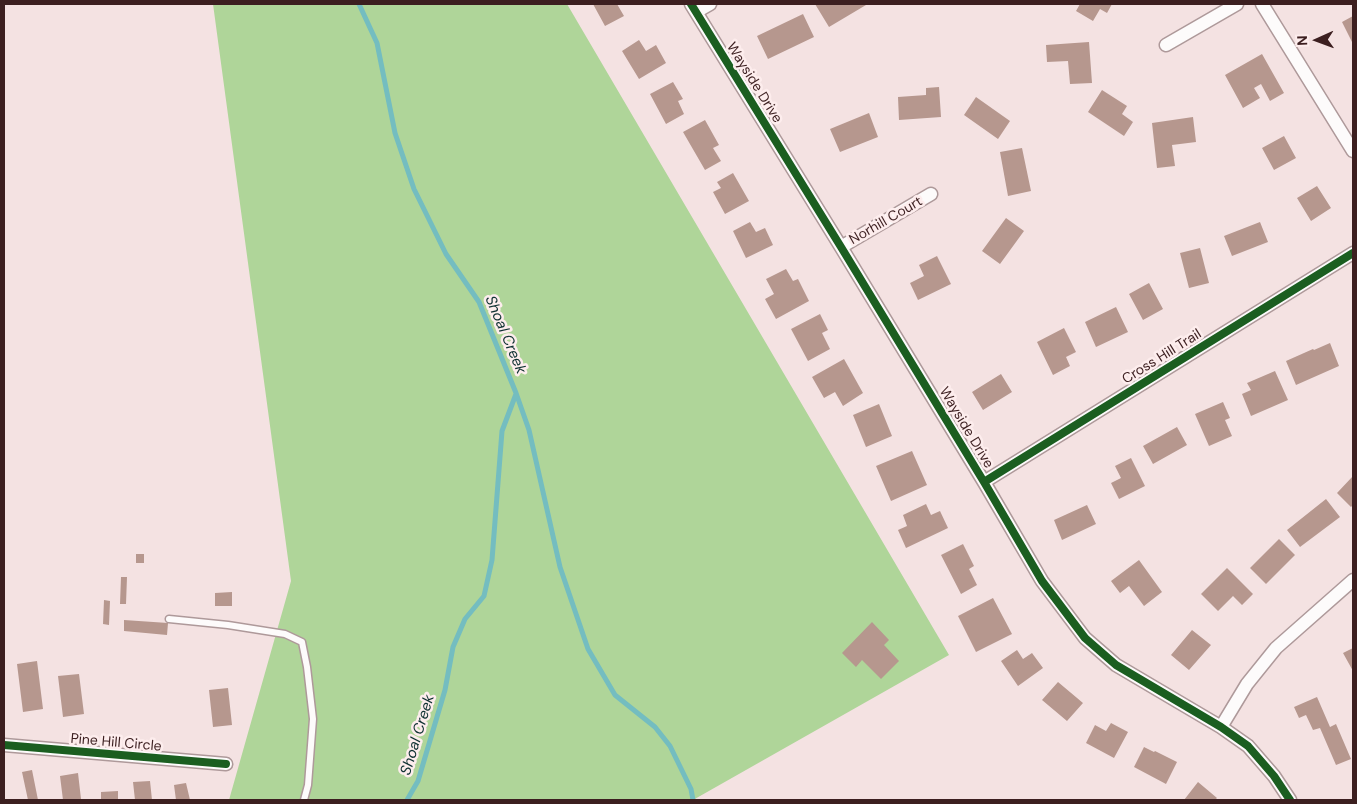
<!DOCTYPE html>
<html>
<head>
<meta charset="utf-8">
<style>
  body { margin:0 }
  #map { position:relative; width:1357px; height:804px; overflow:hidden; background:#f4e2e2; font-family:"DM Sans",sans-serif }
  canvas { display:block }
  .frame { position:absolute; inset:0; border:5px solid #3c1f20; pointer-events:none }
  .north { position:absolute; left:1292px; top:15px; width:50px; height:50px; -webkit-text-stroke:4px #fdeded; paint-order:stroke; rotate:268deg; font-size:14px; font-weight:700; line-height:20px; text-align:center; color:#3c1f20 }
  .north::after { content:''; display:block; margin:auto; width:18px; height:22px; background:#3c1f20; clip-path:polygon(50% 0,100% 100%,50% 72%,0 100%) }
</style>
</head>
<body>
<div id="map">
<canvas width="1357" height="804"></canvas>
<div class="frame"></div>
<div class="north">N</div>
</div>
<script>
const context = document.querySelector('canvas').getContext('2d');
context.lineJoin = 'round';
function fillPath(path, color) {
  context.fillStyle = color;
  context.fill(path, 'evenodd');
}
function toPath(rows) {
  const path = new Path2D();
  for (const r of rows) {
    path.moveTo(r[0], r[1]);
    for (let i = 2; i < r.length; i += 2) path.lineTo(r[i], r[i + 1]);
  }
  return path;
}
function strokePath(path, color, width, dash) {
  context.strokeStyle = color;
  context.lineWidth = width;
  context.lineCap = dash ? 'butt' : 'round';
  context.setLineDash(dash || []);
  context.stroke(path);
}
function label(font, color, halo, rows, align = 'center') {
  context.font = font + ' "DM Sans",sans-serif';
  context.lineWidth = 5;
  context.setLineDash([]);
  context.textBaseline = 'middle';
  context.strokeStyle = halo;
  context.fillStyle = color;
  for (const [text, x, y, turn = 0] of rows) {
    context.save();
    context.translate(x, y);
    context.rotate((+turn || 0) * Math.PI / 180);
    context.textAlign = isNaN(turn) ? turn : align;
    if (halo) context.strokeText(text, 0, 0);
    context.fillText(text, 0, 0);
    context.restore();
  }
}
fillPath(toPath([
  [213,4,567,4,949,655,693,800,229,800,291,581]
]), '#afd599');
strokePath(toPath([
  [359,4,377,43,395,133,414,189,446,254,479,302,516,393,529,430,560,567,588,649,615,695,655,727,670,746,691,789,693,800],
  [407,800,418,781,445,690,453,647,465,619,484,596,492,560,502,431,516,394]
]), '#74bdc0', 5);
fillPath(toPath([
  [593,4,617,4,624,16,605,26],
  [815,4,865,4,866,5,829,27],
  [1080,4,1112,4,1107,13,1100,9,1093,21,1076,11],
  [803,14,814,37,768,59,757,36],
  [1353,16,1353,44,1342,22],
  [639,40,646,51,656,45,666,63,639,79,622,51],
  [1089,42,1092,83,1070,84,1068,61,1047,62,1046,45],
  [1262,54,1284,93,1270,101,1261,84,1254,88,1260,98,1243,108,1225,75],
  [673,82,683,99,678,101,684,114,666,124,650,94],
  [939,87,941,117,899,120,898,97,926,95,926,88],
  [1102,90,1127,106,1122,114,1133,122,1124,136,1088,112],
  [976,97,1010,121,998,139,964,115],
  [869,113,878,137,840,152,830,129],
  [1193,117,1196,142,1172,145,1175,166,1157,168,1152,123],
  [705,120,719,145,713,148,721,161,705,170,683,132],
  [1284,136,1296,158,1274,170,1262,148],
  [1022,148,1031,191,1008,196,1000,152],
  [733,173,749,201,725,214,713,192,721,188,717,182],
  [1317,186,1331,208,1311,221,1297,198],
  [1006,218,1024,231,1000,264,982,251],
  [750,222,756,232,765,228,773,245,746,258,733,231],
  [1260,222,1268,242,1232,256,1224,236],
  [1200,248,1209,283,1189,288,1180,253],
  [937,256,951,284,918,300,910,283,924,276,919,265],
  [786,269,793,281,798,279,809,301,776,319,765,299,774,294,766,279],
  [1149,283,1163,309,1143,320,1129,294],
  [1116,307,1128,332,1096,347,1085,322],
  [820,314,828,330,822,333,830,349,808,361,791,329],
  [1064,328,1076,352,1066,357,1070,366,1053,375,1037,342],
  [1330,343,1339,366,1296,385,1286,361,1313,349,1314,350],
  [844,359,863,393,843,406,835,392,824,398,812,377],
  [1275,371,1288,400,1251,416,1242,394,1251,390,1247,383],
  [1001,374,1012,392,983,410,972,392],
  [1223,402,1230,418,1225,420,1232,436,1209,446,1195,414],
  [879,404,892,436,866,447,853,415],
  [1177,427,1187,445,1153,464,1143,446],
  [912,451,927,485,891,501,876,466],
  [1131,458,1145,486,1119,499,1111,483,1121,478,1115,466],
  [1353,476,1353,505,1351,507,1337,493],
  [1326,499,1340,517,1300,547,1287,530],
  [926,504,931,515,940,511,948,528,906,548,898,530,907,526,903,515],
  [1087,505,1096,524,1062,540,1054,520],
  [1279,539,1295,555,1266,584,1250,568],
  [963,544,974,566,969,569,977,585,961,594,941,555],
  [136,554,144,554,144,563,136,563],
  [1139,560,1162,592,1144,606,1129,586,1120,593,1111,581],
  [1227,568,1253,594,1242,605,1233,596,1218,611,1201,594],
  [121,577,127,577,126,604,120,604],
  [232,592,232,606,215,606,215,593],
  [993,598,1012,634,976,652,958,616],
  [104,600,110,601,109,625,103,624],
  [124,620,168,623,167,635,124,631],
  [872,622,889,640,884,645,899,661,881,679,862,660,856,667,842,653],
  [1192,630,1211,645,1189,670,1171,655],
  [1353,648,1353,671,1343,653],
  [1017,650,1023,659,1032,653,1043,668,1018,686,1001,661],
  [37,661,43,709,23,712,17,664],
  [79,674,84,714,63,717,58,676],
  [1058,682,1083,703,1067,721,1042,700],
  [228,688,232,725,213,727,209,690],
  [1317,697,1330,727,1336,724,1351,759,1336,765,1320,728,1313,730,1306,715,1299,718,1294,707],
  [1111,723,1128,732,1114,758,1086,743,1095,725,1106,731],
  [1144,747,1154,752,1155,751,1177,762,1166,784,1134,767],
  [32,770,38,800,28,800,22,772],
  [78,773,81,799,63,800,60,776],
  [150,781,152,800,135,800,133,782],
  [1198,782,1217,798,1215,800,1184,800],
  [186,783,190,800,176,800,174,785],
  [118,791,118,800,101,800,101,792]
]), '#b6978e');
const lane = toPath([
  [169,619,228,625,285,634,302,642,307,667,313,719,308,785,304,800]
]);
const street = toPath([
  [691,4,841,247,984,482,1042,581,1085,638,1116,665,1221,727,1248,746,1274,776,1290,800],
  [1262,4,1353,151],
  [696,12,710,4],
  [1166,45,1237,4],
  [841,247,931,194],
  [984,482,1353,253],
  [1221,727,1247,684,1276,648,1353,580],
  [4,745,226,764]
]);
strokePath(lane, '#ae999a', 9);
strokePath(street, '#ae999a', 15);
strokePath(lane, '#fdfbfb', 6);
strokePath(street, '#fdfbfb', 12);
strokePath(toPath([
  [691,4,841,247,984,482,1042,581,1085,638,1116,665,1221,727,1248,746,1274,776,1290,800],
  [984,482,1353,253],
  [4,745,226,764]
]), '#1b5e20', 8);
label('14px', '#3c1f20', '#fdeded', [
  ["Wayside Drive",754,83,58],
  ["Norhill Court",886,221,-30],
  ["Cross Hill Trail",1162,357,-32],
  ["Wayside Drive",966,428,59],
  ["Pine Hill Circle",116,743,5]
]);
label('italic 15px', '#0f3132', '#fdeded', [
  ["Shoal Creek",505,335,67],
  ["Shoal Creek",418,735,-73]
]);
</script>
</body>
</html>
